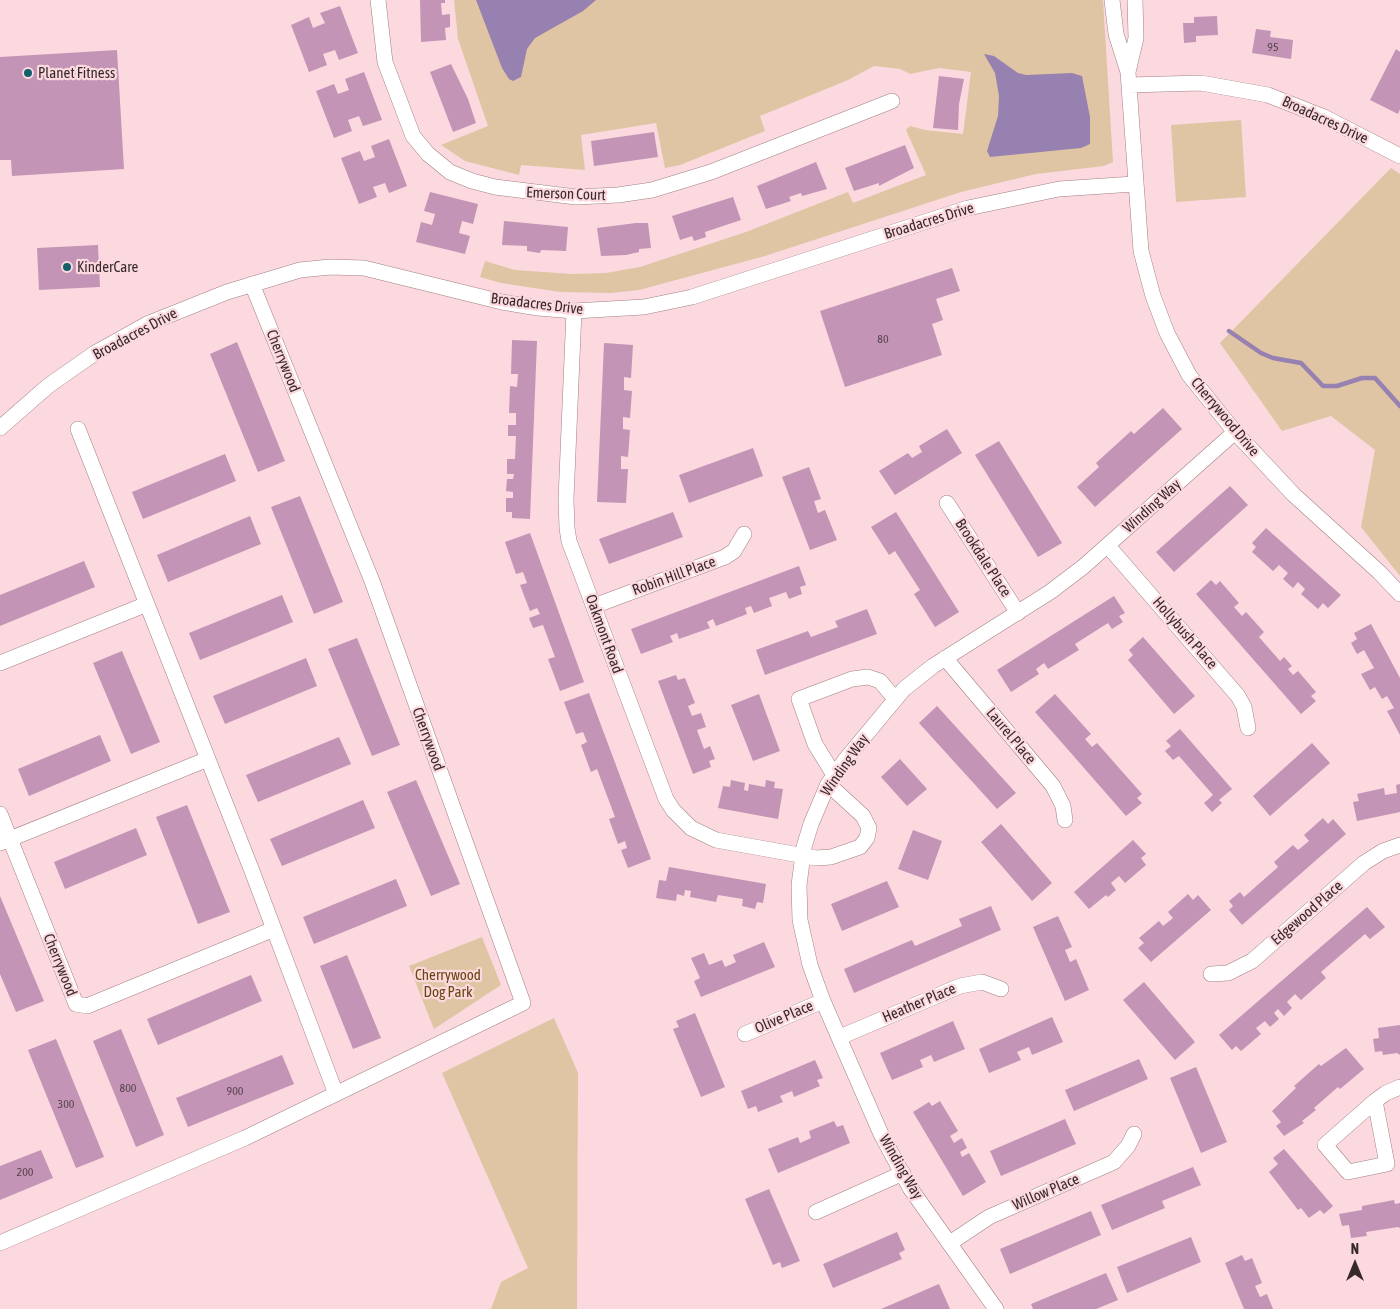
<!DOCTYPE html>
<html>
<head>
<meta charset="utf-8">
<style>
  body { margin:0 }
  #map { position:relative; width:1400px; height:1309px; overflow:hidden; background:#fcd9de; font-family:"Asap Condensed",sans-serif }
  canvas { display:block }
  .north { position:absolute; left:1330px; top:1239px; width:50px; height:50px; -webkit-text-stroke:4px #fcd9de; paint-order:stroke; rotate:0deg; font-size:14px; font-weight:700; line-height:20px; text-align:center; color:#372a2c }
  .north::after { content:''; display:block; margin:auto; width:18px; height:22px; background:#372a2c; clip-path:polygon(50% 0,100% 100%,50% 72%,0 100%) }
</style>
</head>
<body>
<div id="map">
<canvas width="1400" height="1309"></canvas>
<div class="north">N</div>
</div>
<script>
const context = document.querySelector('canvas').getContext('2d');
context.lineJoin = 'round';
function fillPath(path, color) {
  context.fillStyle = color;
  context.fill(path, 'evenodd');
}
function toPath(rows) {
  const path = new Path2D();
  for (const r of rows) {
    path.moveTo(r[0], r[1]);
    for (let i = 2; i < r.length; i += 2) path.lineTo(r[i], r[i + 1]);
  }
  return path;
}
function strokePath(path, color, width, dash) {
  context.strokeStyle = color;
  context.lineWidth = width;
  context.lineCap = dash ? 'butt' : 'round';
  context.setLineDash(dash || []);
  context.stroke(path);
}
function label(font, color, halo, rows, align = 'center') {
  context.font = font + ' "Asap Condensed",sans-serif';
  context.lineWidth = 4.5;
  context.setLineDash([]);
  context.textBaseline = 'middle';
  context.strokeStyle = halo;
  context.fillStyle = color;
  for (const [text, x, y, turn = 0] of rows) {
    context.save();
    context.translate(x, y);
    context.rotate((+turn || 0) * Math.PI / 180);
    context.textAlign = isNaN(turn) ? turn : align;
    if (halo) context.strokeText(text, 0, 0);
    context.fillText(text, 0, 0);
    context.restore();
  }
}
fillPath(toPath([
  [454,0,1103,0,1113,162,1104,166,1036,174,961,192,765,256,639,290,611,293,560,292,501,283,480,277,485,261,515,270,572,274,606,273,640,267,746,232,848,192,853,203,926,175,906,130,910,126,925,130,963,134,971,72,939,68,910,74,900,69,874,66,848,80,760,116,765,131,680,165,665,168,656,123,581,135,585,170,521,165,519,175,465,161,441,145,488,126,458,39],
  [1241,120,1246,197,1176,202,1171,125],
  [1391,168,1400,174,1400,576,1361,527,1375,450,1331,416,1282,431,1220,343],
  [482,937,501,985,434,1029,409,966],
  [554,1018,578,1073,577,1309,491,1309,501,1282,528,1268,442,1073]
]), '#dfc5a4');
fillPath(toPath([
  [476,0,596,0,583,11,535,38,527,49,521,77,513,81,509,79,502,68],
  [984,54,994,56,1018,73,1026,75,1072,73,1082,76,1090,117,1090,144,1081,148,990,157,987,151,998,116,999,96,995,73]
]), '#9681b0');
strokePath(toPath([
  [1229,331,1261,353,1273,358,1301,363,1323,386,1337,386,1362,378,1375,378,1400,406]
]), '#9681b0', 4.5);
fillPath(toPath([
  [420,0,445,0,445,3,441,3,442,15,450,14,450,27,445,28,446,40,421,42],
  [340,6,358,53,339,60,335,50,323,54,327,65,309,72,291,25,309,17,313,28,325,23,320,13],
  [1217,16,1218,35,1196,36,1196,42,1184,43,1183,23,1194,23,1194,17],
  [1256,29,1271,31,1270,37,1293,40,1291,59,1252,53],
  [1396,49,1400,52,1400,109,1398,114,1370,100],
  [117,50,124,169,12,176,11,160,0,160,0,57],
  [451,64,468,99,476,123,453,132,430,72],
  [364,72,382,120,363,126,359,116,348,120,352,131,334,138,316,91,334,84,338,94,349,90,345,79],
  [939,76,964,79,959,104,958,130,933,128],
  [654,132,658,157,594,166,591,141],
  [389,139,407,186,389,193,385,183,373,187,377,197,359,204,341,158,360,151,364,161,375,157,371,146],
  [905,145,914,168,879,186,879,183,854,191,845,168],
  [816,162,827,189,802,196,801,193,789,197,791,201,766,209,757,186],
  [430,192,478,204,473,224,462,221,459,233,470,236,465,254,416,242,421,222,432,225,435,214,424,211],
  [733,197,741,220,705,232,706,237,694,241,692,236,680,240,672,216],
  [504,221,568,227,566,251,541,250,540,253,527,251,527,246,502,245],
  [636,223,648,223,651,248,639,249,639,252,626,255,601,256,597,228],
  [98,245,100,287,39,290,37,248],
  [952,268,960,291,936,299,943,320,932,324,942,355,845,387,820,311],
  [512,340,537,341,530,519,512,518,512,512,506,512,506,498,513,498,513,492,506,491,507,479,513,479,514,474,507,474,507,459,515,459,516,436,508,436,508,425,516,425,516,413,509,413,510,386,517,387,518,374,511,374],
  [237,342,285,461,258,472,210,354],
  [604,343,633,345,631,378,624,377,624,390,632,391,630,418,623,417,623,429,630,430,628,457,621,456,621,469,628,469,626,503,597,502],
  [1163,408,1182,429,1095,507,1077,487,1099,467,1096,463,1131,431,1134,434],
  [947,429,962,453,895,495,879,471,908,453,912,458,922,452,919,446],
  [999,441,1062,543,1038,557,975,455],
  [753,448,763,476,689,503,679,475],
  [225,454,236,481,143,519,132,492],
  [809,467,821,499,814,501,818,513,825,510,837,540,810,550,782,477],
  [1230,486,1248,505,1174,572,1156,552],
  [300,496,343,602,314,614,271,507],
  [673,512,683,537,609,564,599,539],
  [896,512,959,612,935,627,914,594,920,590,895,551,889,555,871,527],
  [250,516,261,544,168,582,157,555],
  [1266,528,1341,595,1328,608,1323,603,1318,609,1301,594,1305,589,1298,582,1293,588,1283,579,1288,573,1279,565,1273,571,1252,552,1256,547,1252,543],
  [530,533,584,682,560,691,548,659,555,657,543,625,533,628,529,618,540,614,537,608,530,611,520,585,527,583,523,572,516,574,505,542],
  [84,561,95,587,0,626,0,595],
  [799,566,806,585,800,587,802,594,789,599,786,592,769,598,772,606,754,613,751,606,745,608,747,614,716,626,713,619,707,622,710,628,679,639,677,633,670,636,673,642,641,654,631,629],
  [1211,580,1216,585,1220,581,1239,603,1234,607,1242,616,1246,612,1264,632,1259,637,1280,661,1284,657,1292,666,1288,669,1293,675,1298,671,1316,692,1311,696,1316,701,1301,714,1196,594],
  [282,595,293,622,200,660,189,633],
  [1114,596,1125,613,1119,616,1123,622,1112,629,1108,623,1075,644,1079,650,1048,669,1044,663,1036,669,1039,674,1011,692,997,670],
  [867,609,877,634,765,675,756,650,808,631,811,637,838,627,835,621],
  [1371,624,1400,678,1400,735,1387,711,1394,708,1387,696,1382,699,1375,687,1370,690,1361,674,1374,668,1364,650,1357,654,1351,643,1357,639,1354,633],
  [1143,637,1195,696,1174,714,1128,660,1133,655,1129,650],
  [357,638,400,745,372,756,328,649],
  [122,651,160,742,131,754,93,663],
  [306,658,317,686,225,724,213,696],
  [676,675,678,680,685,678,695,703,688,706,692,716,701,713,706,727,697,730,704,749,710,746,715,759,709,761,711,767,693,774,658,681],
  [589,693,651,859,628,868,621,850,627,848,625,841,618,844,609,819,615,817,597,769,591,772,581,745,587,742,583,732,576,734,564,702],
  [759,694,780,751,753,761,731,705],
  [1055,694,1091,734,1085,739,1092,747,1097,743,1142,794,1137,798,1142,803,1126,816,1035,712],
  [937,706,1016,793,997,809,919,723],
  [1180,729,1232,789,1219,800,1222,803,1212,812,1204,803,1213,795,1179,756,1173,760,1165,751,1171,746,1166,741],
  [100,735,111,761,29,796,18,769],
  [339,737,351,764,258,802,246,775],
  [1312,743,1330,763,1270,816,1253,796],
  [900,759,927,789,907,806,881,777],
  [416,780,460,884,431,896,387,792],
  [731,780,745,783,744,790,748,791,749,784,765,787,766,780,775,782,774,788,783,789,778,819,718,808,723,786,730,787],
  [1400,784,1400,812,1357,821,1353,802,1359,801,1357,794,1384,788,1385,795,1397,793,1396,785],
  [363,800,375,828,282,866,270,839],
  [187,805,230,912,198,924,156,817],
  [1323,818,1328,824,1333,819,1346,834,1242,925,1229,910,1233,906,1229,901,1240,892,1244,897,1278,867,1274,862,1293,845,1298,850,1309,841,1304,835],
  [1001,824,1052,883,1032,901,981,842],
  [136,828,147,855,65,889,54,862],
  [913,830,942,841,928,880,898,869],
  [1133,840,1146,854,1141,858,1146,865,1125,883,1119,876,1111,883,1116,890,1108,897,1106,895,1089,909,1074,892],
  [669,867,766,884,763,903,757,902,755,909,742,906,743,899,718,895,716,902,690,897,691,891,685,890,684,896,677,894,676,901,656,898,659,880,666,881],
  [396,879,407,906,314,944,303,917],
  [887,881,899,907,842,931,831,904],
  [1188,894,1193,900,1198,895,1211,910,1151,962,1138,948,1144,943,1139,938,1159,921,1163,926,1173,918,1168,912],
  [0,896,44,1001,16,1012,0,974],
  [991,906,1001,930,854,993,844,969,912,940,915,946,962,926,959,919],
  [1367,907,1385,927,1370,939,1365,934,1321,972,1326,978,1301,1000,1295,994,1287,1002,1292,1008,1284,1016,1278,1009,1274,1013,1279,1019,1270,1027,1265,1021,1256,1028,1261,1034,1241,1051,1236,1046,1232,1050,1219,1035],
  [1058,916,1072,947,1065,950,1070,962,1076,959,1089,990,1065,1001,1033,927],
  [764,942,775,967,701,997,694,981,700,978,691,958,704,953,709,965,722,960,725,967,736,962,733,955],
  [347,955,381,1038,353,1049,320,966],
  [251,975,262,1001,158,1045,147,1019],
  [1144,982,1195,1042,1175,1060,1123,1000],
  [695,1013,725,1087,701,1097,673,1029,679,1027,676,1021],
  [1052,1017,1063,1042,1032,1055,1029,1047,1017,1052,1021,1060,989,1073,979,1049],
  [953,1021,965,1049,934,1062,931,1055,920,1060,923,1067,892,1080,880,1053],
  [1400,1025,1400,1055,1397,1053,1383,1055,1382,1051,1375,1052,1373,1039,1379,1038,1378,1028],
  [121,1029,164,1135,136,1147,93,1041],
  [56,1039,104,1157,76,1168,28,1050],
  [1346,1048,1364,1069,1340,1089,1338,1087,1314,1108,1316,1110,1302,1121,1304,1123,1284,1136,1276,1126,1281,1122,1272,1111,1296,1088,1294,1086,1319,1064,1321,1066],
  [282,1055,294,1084,188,1127,176,1098],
  [1139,1059,1148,1079,1074,1111,1065,1090],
  [815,1060,823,1078,817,1080,820,1086,794,1097,792,1091,780,1096,783,1102,758,1112,756,1106,748,1109,741,1091],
  [1196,1067,1227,1142,1201,1153,1170,1078],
  [940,1101,958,1131,950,1136,954,1143,962,1138,967,1148,960,1152,962,1157,969,1153,986,1182,963,1196,913,1112,929,1102,932,1106],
  [1065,1119,1076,1144,1001,1176,990,1151],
  [834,1121,837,1127,843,1125,850,1143,778,1173,768,1149,798,1137,800,1143,811,1138,809,1131],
  [1284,1149,1333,1206,1324,1214,1320,1210,1309,1218,1301,1208,1298,1210,1269,1172,1278,1164,1273,1158],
  [41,1150,53,1178,0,1200,0,1166],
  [1193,1167,1201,1185,1162,1201,1165,1208,1112,1230,1101,1205],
  [769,1189,800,1261,782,1268,780,1262,773,1265,745,1199],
  [1394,1200,1395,1204,1400,1203,1400,1228,1398,1227,1366,1232,1367,1236,1351,1238,1349,1225,1342,1226,1339,1214,1362,1210,1362,1206],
  [1091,1211,1101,1235,1010,1274,1000,1249],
  [897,1232,905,1250,899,1253,902,1259,833,1288,823,1264],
  [1191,1237,1201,1262,1127,1293,1117,1267],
  [1242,1255,1245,1261,1252,1258,1262,1283,1255,1286,1260,1297,1267,1294,1273,1309,1244,1309,1225,1263],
  [1106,1273,1118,1300,1096,1309,1033,1309,1031,1304],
  [939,1284,950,1309,881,1309]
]), '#c394b6');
const minor = toPath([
  [378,0,385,62,413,136,428,154,450,172,472,181,495,187,576,197,618,195,652,190,711,172,892,101],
  [1112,0,1116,34,1128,72,1141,251,1153,296,1167,333,1189,375,1235,432,1294,495,1379,572,1400,594],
  [1128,72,1136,38,1135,0],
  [1129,85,1201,83,1268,95,1324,117,1400,156],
  [574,311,566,499,567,528,569,541,666,799,673,810,691,828,716,840,816,858,831,857,860,847,867,838,869,828,863,816,828,784],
  [0,428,48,386,95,353,147,324,227,292,300,270,330,267,364,268,502,302,538,308,574,311,644,307,692,297,968,208,1059,189,1134,184],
  [78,429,252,871,336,1094],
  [947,503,1018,613],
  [1108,546,1238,696,1244,707,1248,728],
  [594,606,725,557,734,551,744,534],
  [945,658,1053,786,1063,806,1065,820],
  [0,663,147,604],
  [834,775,815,744,799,699,852,679,868,677,880,681,895,699],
  [0,814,76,1004,87,1006,274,929],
  [0,843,208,759],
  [1211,974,1228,973,1252,961,1364,863,1383,851,1400,845],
  [745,1034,823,1001],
  [840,1037,960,986,982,982,1001,989],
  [1375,1101,1387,1164,1348,1172,1325,1145,1375,1101,1386,1093,1400,1087],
  [816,1212,903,1173],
  [0,1243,245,1138,523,1003,372,581,252,284],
  [950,1243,989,1217,1114,1162,1128,1146,1134,1134],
  [996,1309,910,1188,881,1134,823,1001,810,965,800,920,799,885,804,847,811,824,828,784,845,760,904,689,933,666,1050,592,1083,567,1235,432]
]);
strokePath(minor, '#9f8084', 16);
strokePath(minor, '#fff', 15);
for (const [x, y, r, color] of [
  [28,73,5,"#12606a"],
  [67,267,5,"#12606a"]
]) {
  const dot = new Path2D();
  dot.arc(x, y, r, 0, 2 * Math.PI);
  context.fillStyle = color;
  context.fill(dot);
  strokePath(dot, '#fcd9de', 2);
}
label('12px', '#5a444e', null, [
  ["95",1273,47],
  ["80",883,339],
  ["800",128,1088],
  ["900",235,1091],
  ["300",66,1104],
  ["200",25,1172]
]);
label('15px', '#372a2c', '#fcd9de', [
  ["Planet Fitness",38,73],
  ["KinderCare",77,267]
], 'left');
label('15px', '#372a2c', '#fcd9de', [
  ["Broadacres Drive",1325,120,25],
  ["Emerson Court",566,194,2],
  ["Broadacres Drive",929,221,-17],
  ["Broadacres Drive",537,304,7],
  ["Broadacres Drive",135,334,-28],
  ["Cherrywood",283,361,68],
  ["Cherrywood Drive",1225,417,50],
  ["Winding Way",1152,506,-42],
  ["Brookdale Place",983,558,57],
  ["Robin Hill Place",674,576,-20],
  ["Hollybush Place",1185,633,49],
  ["Oakmont Road",604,634,70],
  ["Laurel Place",1011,736,50],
  ["Cherrywood",428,739,70],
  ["Winding Way",845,765,-55],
  ["Edgewood Place",1307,913,-41],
  ["Cherrywood",60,965,68],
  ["Heather Place",919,1003,-23],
  ["Olive Place",784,1017,-23],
  ["Winding Way",901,1167,60],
  ["Willow Place",1046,1192,-23]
]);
label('15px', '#68450f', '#fcd9de', [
  ["Cherrywood",448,975],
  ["Dog Park",448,992]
]);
</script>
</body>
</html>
